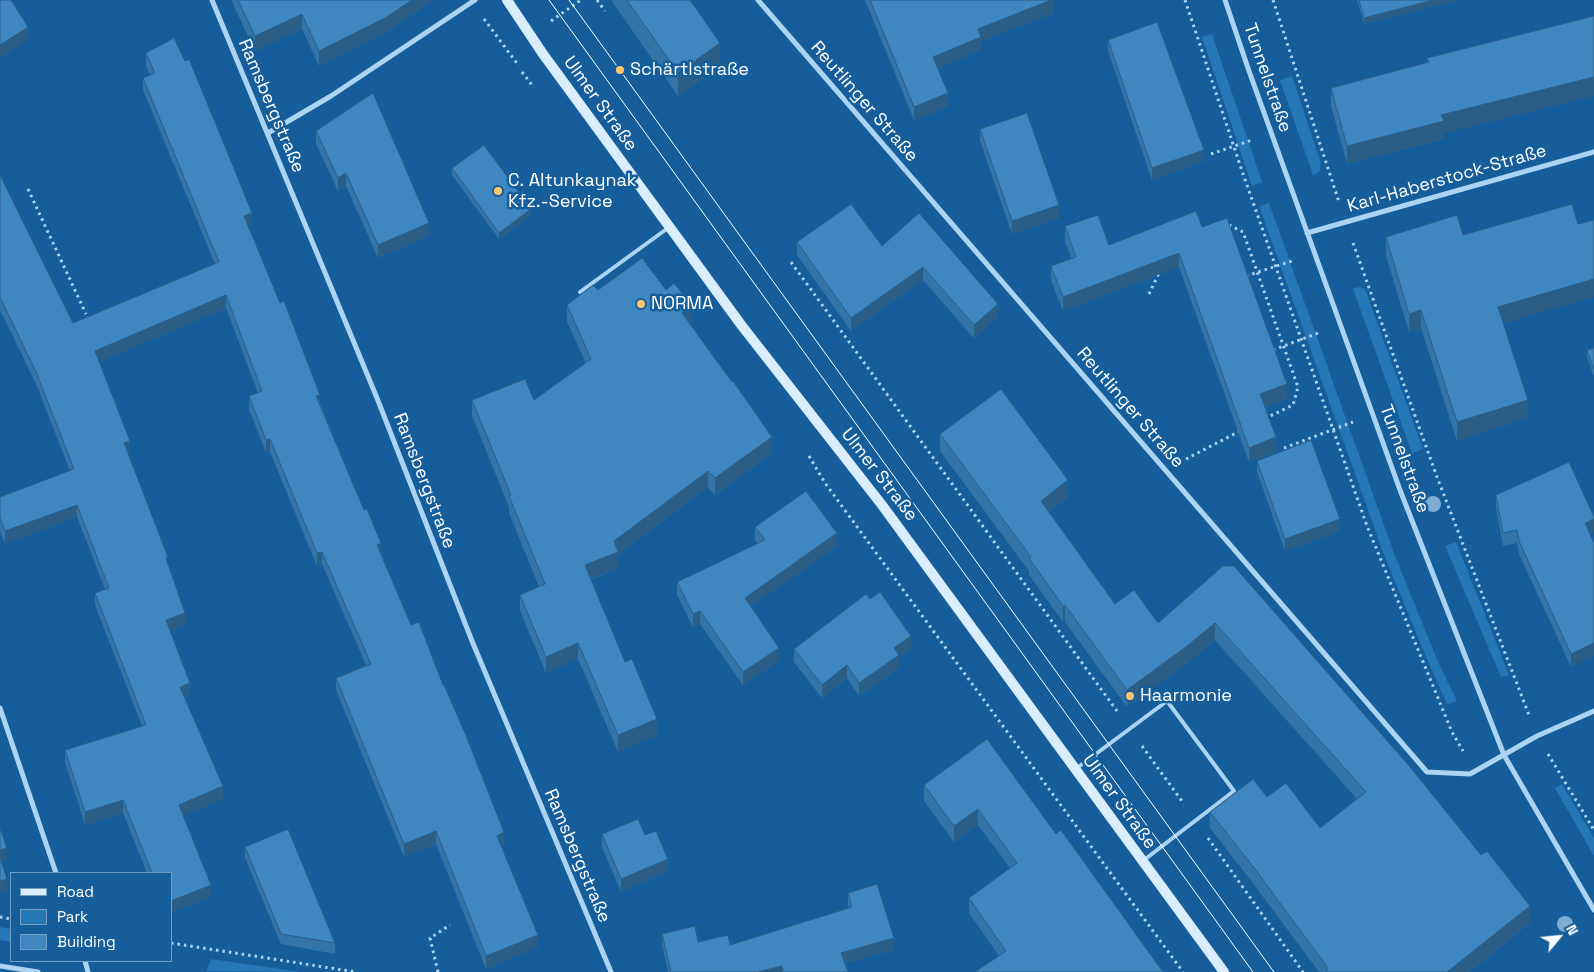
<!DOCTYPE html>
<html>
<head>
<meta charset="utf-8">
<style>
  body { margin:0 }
  #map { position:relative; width:1594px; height:972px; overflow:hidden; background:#165e9b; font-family:"Space Grotesk",sans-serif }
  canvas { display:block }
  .legend { position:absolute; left:10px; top:872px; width:162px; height:90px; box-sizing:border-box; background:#165e9b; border:1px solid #739ec3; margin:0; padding:6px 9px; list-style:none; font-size:15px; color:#fff }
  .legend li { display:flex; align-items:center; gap:10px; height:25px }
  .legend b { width:25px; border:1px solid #739ec3 }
  .north { position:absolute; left:1534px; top:912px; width:50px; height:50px; -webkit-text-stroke:4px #165e9b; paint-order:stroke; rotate:62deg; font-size:14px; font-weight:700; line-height:20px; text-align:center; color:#fff }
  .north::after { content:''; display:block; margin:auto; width:18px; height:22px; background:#fff; clip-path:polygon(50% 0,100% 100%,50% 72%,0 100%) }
</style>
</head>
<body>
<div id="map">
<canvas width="1594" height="972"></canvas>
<ul class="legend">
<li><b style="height:6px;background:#daedfc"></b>Road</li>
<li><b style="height:14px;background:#2577b8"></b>Park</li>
<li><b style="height:14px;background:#3e87c1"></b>Building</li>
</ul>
<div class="north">N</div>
</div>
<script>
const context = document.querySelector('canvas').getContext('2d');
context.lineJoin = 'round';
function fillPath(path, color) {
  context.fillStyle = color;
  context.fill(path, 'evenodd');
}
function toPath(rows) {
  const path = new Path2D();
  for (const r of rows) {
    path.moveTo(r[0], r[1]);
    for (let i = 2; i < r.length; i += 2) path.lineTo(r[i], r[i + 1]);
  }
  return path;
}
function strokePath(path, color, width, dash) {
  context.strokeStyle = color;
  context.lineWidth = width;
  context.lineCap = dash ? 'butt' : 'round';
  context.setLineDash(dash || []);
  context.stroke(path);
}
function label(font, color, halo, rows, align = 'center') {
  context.font = font + ' "Space Grotesk",sans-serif';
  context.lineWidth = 5;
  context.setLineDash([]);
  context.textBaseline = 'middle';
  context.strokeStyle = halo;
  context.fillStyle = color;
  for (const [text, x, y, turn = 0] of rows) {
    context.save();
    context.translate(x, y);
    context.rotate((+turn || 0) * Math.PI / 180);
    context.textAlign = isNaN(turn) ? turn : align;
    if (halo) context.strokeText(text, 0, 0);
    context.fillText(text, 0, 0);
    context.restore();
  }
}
fillPath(toPath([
  [1212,34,1262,182,1252,186,1202,37],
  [1292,76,1321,164,1319,172,1313,175,1280,80],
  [1269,203,1395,556,1438,662,1457,701,1447,704,1430,666,1386,560,1259,206],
  [1359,287,1365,289,1423,449,1412,453,1353,289],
  [1456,542,1509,675,1501,677,1445,546],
  [1562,784,1594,838,1594,856,1555,788],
  [0,927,11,929,11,942,0,940],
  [211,959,301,972,206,971]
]), '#2577b8');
strokePath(toPath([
  [597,0,605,11],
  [1185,0,1242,171,1367,526,1452,732,1463,751],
  [1273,0,1339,202],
  [484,19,519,66],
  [551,21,581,0],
  [522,72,532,85],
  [1211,154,1252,140],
  [28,189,86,314],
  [1229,225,1243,232,1298,387,1293,405,1266,418],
  [1353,243,1437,477,1529,715],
  [791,262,1117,711],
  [1246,276,1295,260],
  [1149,294,1159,273],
  [1273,350,1321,332],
  [1284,448,1353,422],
  [809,456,825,483,1183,972],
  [1186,459,1240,431],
  [1142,746,1184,804],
  [1548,754,1594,830],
  [1208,838,1303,972],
  [0,917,11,919],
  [171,943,356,972],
  [438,972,430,938,450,925]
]), '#abd3f2', 3, [2.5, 4]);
strokePath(toPath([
  [580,292,668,228],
  [1077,768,1167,701,1234,791,1144,860]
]), '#abd3f2', 4);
strokePath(toPath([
  [212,0,377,398,472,641,611,972],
  [758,0,1427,772,1470,774,1537,736,1594,711],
  [1225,0,1249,71,1400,490,1504,755,1594,910],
  [268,133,331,96,475,0],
  [1307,233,1594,152],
  [0,708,56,873],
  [85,961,88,972],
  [0,966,38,972]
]), '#abd3f2', 5);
strokePath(toPath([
  [507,0,543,54,742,326,882,505,1224,972]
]), '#daedfc', 10);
strokePath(toPath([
  [549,0,1253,972],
  [569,0,1274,972]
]), '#fff', 1);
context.fillStyle = '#7eabd1';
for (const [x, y] of [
  [1433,504],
  [1565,924]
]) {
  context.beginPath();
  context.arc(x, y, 8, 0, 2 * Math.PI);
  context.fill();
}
fillPath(toPath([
  [231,0,433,0,385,33,319,66,302,29,255,51],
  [611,0,690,0,720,66,678,96],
  [865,0,1054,0,1054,13,981,41,981,50,938,68,948,107,914,120],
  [1357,0,1460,0,1364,24],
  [1594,16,1444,133,1444,139,1347,164,1331,106,1331,88,1427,63,1427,58],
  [1108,40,1204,161,1152,180,1108,51],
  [146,53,252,226,249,227,320,403,381,553,504,845,501,846,538,947,486,969,436,844,404,857,336,690,336,678,366,665,322,564,317,566,270,452,266,453,249,409,249,396,258,393,226,308,99,362,130,454,128,454,168,564,185,625,170,631,190,695,185,697,223,799,183,816,211,897,171,913,171,873,147,873,123,813,85,825,65,762,65,750,142,726,95,605,95,593,105,589,77,517,5,544,0,531,0,497,70,471,37,386,0,310,0,175,73,323,215,264,143,90,143,78,150,75,146,66],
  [980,129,1059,218,1012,234,980,141],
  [316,131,429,236,378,258,346,186,338,191,316,144],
  [452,168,531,216,499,239,452,175],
  [919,213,998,317,974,338,923,280,851,331,797,255,797,242,882,246],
  [1065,226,1109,245,1202,227,1287,399,1265,407,1276,452,1249,462,1179,267,1063,311,1051,280,1051,266,1071,258,1065,241],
  [1463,235,1503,323,1528,418,1457,441,1421,328,1409,332,1386,256,1386,237],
  [598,290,666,290,692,323,690,324,772,453,715,495,708,487,618,555,618,568,591,580,625,662,657,735,618,752,578,659,546,673,520,611,520,595,539,587,509,513,509,507,472,416,472,400,534,400,586,363,567,322,567,305],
  [1594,348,1594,377,1587,357,1587,350],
  [940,434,1068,497,1049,512,1115,604,1158,623,1223,566,1530,923,1469,972,1319,972,1252,882,1210,828,1210,812,1267,797,1320,828,1357,799,1215,640,1187,663,1127,707,1065,622,1063,622,1029,575,1029,571,940,451],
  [1257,461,1340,531,1285,551,1257,472],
  [1496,495,1594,532,1590,534,1571,667,1519,554,1517,543,1503,546,1496,508],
  [755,527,837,546,751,606,779,660,743,685,700,624,693,627,677,595,677,582,758,544,755,540],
  [794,649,911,649,899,657,899,668,859,696,847,678,822,698,794,662],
  [924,785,1056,834,1163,972,999,956,969,913,969,898,1010,868,978,825,954,842,924,801],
  [602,834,668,871,621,892,602,847],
  [245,847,335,943,335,954,281,944,245,858],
  [848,893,894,950,845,963,848,972,668,972,662,945,662,934,698,942,730,945,849,908,848,904]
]), '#3574a6');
fillPath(toPath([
  [412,0,433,0,385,33,319,66,319,51],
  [1051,0,1054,0,1054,13,981,41,981,50,933,70,933,57,978,29],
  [1433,0,1460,0,1364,24,1364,18],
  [302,14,302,29,255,51,255,36],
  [28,27,28,40,0,58,0,45],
  [720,43,720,66,678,96,678,73],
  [1594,77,1594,96,1444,133,1444,139,1347,164,1347,146,1441,115],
  [948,93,948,107,914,120,914,107],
  [1204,150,1204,161,1152,180,1152,168],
  [346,173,346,186,338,191,338,178],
  [1059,205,1059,218,1012,234,1012,221],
  [531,209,531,216,499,239,499,233],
  [252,213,252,226,244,229,244,216],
  [429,223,429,236,378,258,378,245],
  [1179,253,1179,267,1063,311,1063,297],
  [923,267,923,280,851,331,851,318],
  [1594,279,1594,297,1498,325,1498,307],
  [226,295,226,308,95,364,95,351],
  [998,304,998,317,974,338,974,325],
  [692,306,692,323,682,330,682,313],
  [1421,310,1421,328,1409,332,1409,314],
  [1287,384,1287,399,1260,409,1260,394],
  [320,395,320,407,316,396],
  [1528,400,1528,418,1457,441,1457,422],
  [772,437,772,453,715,495,715,478],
  [1276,437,1276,452,1249,462,1249,448],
  [270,439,270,452,266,453,266,440],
  [130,441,130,454,124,456,124,443],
  [708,471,708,487,618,555,618,568,585,582,585,565,614,541],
  [1068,480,1068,497,1041,518,1041,501],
  [77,505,77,517,5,544,5,531],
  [1340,519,1340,531,1285,551,1285,539],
  [1594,519,1594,532,1585,536,1585,523],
  [837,533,837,546,745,611,745,598],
  [381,543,381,556,377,545],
  [322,552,322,564,317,566,317,553],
  [1065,605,1065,622,1063,622,1063,606],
  [700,611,700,624,693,627,693,614],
  [185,613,185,625,166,632,166,620],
  [1215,623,1215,640,1187,663,1127,707,1127,690],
  [911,636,911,649,899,657,899,668,859,696,859,683,894,648],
  [578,643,578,659,546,673,546,657],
  [1594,643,1594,656,1571,667,1571,654],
  [779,648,779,660,743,685,743,672],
  [847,665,847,678,822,698,822,685],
  [190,683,190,695,180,699,180,687],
  [657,719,657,735,618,752,618,735],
  [223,786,223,799,179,818,179,805],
  [123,800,123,813,85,825,85,812],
  [978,809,978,825,954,842,954,826],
  [436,831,436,844,404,857,404,844],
  [504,832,504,845,497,848,497,836],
  [7,848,7,860,0,862,0,850],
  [668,859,668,871,621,892,621,879],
  [7,879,7,891,0,893,0,881],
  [211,885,211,897,171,913,171,901],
  [1530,906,1530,923,1469,972,1447,972],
  [538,935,538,947,486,969,486,956],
  [894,938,894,950,841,964,841,953],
  [782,966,782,972,758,972]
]), '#2b5e87');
const building = toPath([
  [0,0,11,0,28,27,0,45,0,0],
  [238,0,412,0,385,18,319,51,302,14,255,36,238,0],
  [627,0,690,0,720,43,678,73,627,0],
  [870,0,1051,0,978,29,981,37,933,57,948,93,914,107,870,0],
  [1359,0,1433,0,1364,18,1359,0],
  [1594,16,1594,77,1441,115,1444,121,1347,146,1331,88,1429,62,1427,58,1594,16],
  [1157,22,1204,150,1152,168,1108,40,1157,22],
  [174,38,185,61,189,59,229,156,252,213,244,216,280,303,284,301,320,395,316,396,364,510,367,509,381,543,377,545,411,625,419,622,443,685,444,685,465,733,504,832,497,836,538,935,486,956,436,831,404,844,336,678,371,664,322,552,317,553,270,439,266,440,249,396,262,391,226,295,95,351,130,441,124,443,168,557,166,558,185,613,166,620,190,683,180,687,223,786,179,805,211,885,171,901,171,873,152,873,123,800,85,812,65,750,146,725,95,593,109,588,77,505,5,531,0,518,0,497,74,469,37,374,0,297,0,175,73,323,219,262,143,78,155,73,146,53,174,38],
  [373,93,429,223,378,245,346,173,338,178,316,131,373,93],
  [1027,113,1059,205,1012,221,980,129,1027,113],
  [484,145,531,209,499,233,452,168,484,145],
  [851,204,882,246,919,213,998,304,974,325,923,267,851,318,797,242,851,204],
  [1572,204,1578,224,1594,220,1594,279,1498,307,1528,400,1457,422,1421,310,1409,314,1386,237,1457,215,1463,235,1572,204],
  [1196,211,1202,227,1227,218,1287,384,1260,394,1276,437,1249,448,1179,253,1063,297,1051,266,1076,257,1065,226,1098,215,1109,245,1196,211],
  [642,258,666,290,674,283,692,306,682,313,732,382,733,381,772,437,715,478,708,471,614,541,618,552,585,565,625,662,632,659,657,719,618,735,578,643,546,657,520,595,545,584,509,496,511,495,472,400,525,379,534,400,591,359,567,305,593,285,598,290,642,258],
  [1594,348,1594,370,1587,350,1594,348],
  [1001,389,1068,480,1041,501,1115,604,1134,590,1158,623,1223,566,1234,566,1411,768,1481,855,1487,851,1530,906,1447,972,1328,972,1326,970,1328,968,1252,865,1210,812,1253,779,1267,797,1286,783,1320,828,1366,792,1215,623,1187,646,1127,690,1065,605,1063,606,1029,558,1031,557,940,434,1001,389],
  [1311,440,1340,519,1285,539,1257,461,1311,440],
  [1569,462,1594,517,1594,519,1585,523,1594,543,1594,643,1571,654,1519,541,1517,530,1503,533,1496,495,1569,462],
  [806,491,837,533,745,598,779,648,743,672,700,611,693,614,677,582,765,540,755,527,806,491],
  [880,592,911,636,894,648,899,655,859,683,847,665,822,685,794,649,866,594,870,599,880,592],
  [987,739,1056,834,1061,830,1163,972,975,972,1006,951,969,898,1017,863,978,809,954,826,924,785,987,739],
  [638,819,645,835,656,831,668,859,621,879,602,834,638,819],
  [0,828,7,848,0,850,0,828],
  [288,829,335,943,281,934,245,847,288,829],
  [0,858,7,879,0,881,0,858],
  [877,884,894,938,841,953,848,972,783,972,782,966,758,972,671,972,662,934,695,926,698,942,728,935,730,945,852,907,848,893,877,884]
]);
fillPath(building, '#3e87c1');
strokePath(building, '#2b5e87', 1);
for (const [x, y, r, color] of [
  [620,70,5,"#ffc56d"],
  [498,191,5,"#ffc56d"],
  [641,304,5,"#ffc56d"],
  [1130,696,5,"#ffc56d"]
]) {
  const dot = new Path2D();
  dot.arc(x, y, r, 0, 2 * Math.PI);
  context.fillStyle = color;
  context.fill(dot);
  strokePath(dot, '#165e9b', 2);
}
label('18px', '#fff', '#165e9b', [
  ["Schärtlstraße",630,70],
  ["C. Altunkaynak",508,181],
  ["Kfz.-Service",508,202],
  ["NORMA",651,304],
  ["Haarmonie",1140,696]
], 'left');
label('18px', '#fff', '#165e9b', [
  ["Tunnelstraße",1267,78,71],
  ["Reutlinger Straße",864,102,49],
  ["Ulmer Straße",600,104,54],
  ["Ramsbergstraße",271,106,67],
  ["Karl-Haberstock-Straße",1447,179,-16],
  ["Reutlinger Straße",1130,408,49],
  ["Tunnelstraße",1404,459,70],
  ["Ulmer Straße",879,475,52],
  ["Ramsbergstraße",424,481,69],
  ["Ulmer Straße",1119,802,54],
  ["Ramsbergstraße",577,856,67]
]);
</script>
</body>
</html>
